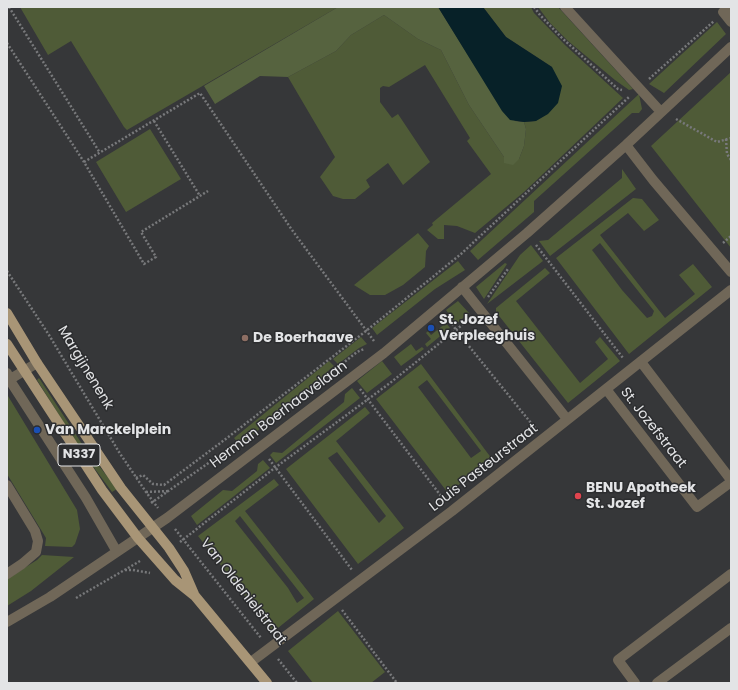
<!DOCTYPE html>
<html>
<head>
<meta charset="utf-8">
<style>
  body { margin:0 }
  #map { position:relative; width:738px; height:690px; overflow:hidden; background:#363739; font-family:Poppins,sans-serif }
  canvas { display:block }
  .frame { position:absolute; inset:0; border:8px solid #e3e4e6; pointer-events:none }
</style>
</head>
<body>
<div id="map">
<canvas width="738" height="690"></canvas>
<div class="frame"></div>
</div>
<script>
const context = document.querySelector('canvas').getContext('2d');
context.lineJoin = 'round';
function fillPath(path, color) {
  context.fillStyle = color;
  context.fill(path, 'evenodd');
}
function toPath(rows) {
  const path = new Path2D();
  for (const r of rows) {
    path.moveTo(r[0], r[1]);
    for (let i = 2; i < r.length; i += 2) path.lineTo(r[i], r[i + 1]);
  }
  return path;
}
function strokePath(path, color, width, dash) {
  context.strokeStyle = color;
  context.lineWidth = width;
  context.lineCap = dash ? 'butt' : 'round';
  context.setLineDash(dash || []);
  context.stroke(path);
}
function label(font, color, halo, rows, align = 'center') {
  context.font = font + ' Poppins,sans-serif';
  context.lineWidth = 3;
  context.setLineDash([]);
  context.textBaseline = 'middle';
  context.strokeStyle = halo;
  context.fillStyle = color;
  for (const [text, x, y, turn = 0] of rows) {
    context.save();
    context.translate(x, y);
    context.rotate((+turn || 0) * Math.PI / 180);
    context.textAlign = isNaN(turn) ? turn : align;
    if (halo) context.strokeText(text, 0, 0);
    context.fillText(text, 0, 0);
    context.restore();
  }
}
fillPath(toPath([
  [20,7,338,7,127,130,124,127,71,41,48,55],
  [483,7,531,7,534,13,565,45,623,98,524,192,475,233,457,226,444,225,444,239,438,239,427,230,433,225,432,223,491,174,467,141,470,138,425,65,389,87,383,86,380,88,380,102,392,118,398,114,430,162,403,185,388,163,366,180,370,187,355,199,343,199,333,196,320,177,335,157,288,77,336,51,351,35,384,15,418,39,441,50,469,105,504,157,519,159,524,146,526,129,524,122,536,121,552,67,506,37],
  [538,7,558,7,633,89,629,90,615,80,568,41,550,23],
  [717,22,726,34,664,93,649,84],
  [731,72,731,248,651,146],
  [639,94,642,109,639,113,632,113,534,201,534,212,478,260,470,251],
  [150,129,181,179,126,212,96,162],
  [622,169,636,189,550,256,539,241,548,240,622,178],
  [633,198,642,199,659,220,644,231,628,213,600,235,665,318,695,294,679,275,693,264,712,287,629,354,556,258],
  [600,243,654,311,652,316,647,318,622,290,592,250],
  [418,233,429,246,426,251,425,267,403,285,385,295,370,295,354,285],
  [531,245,543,261,487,304,520,255],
  [458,261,465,270,435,289,377,335,372,328],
  [505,263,507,264,484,299,476,287],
  [545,268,550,273,516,301,580,383,608,359,595,342,600,337,620,361,568,403,496,312,496,308],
  [458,301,469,313,456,324,446,310],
  [446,323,450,328,427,347,425,344,431,339,426,333,428,331,431,335],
  [361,337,367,344,359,348,338,364,333,359],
  [411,344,416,351,422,347,424,349,401,366,394,357],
  [329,361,334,366,328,371,324,377,240,445,234,438],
  [382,361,392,374,367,393,357,381],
  [421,364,492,459,448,493,376,399],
  [427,380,481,451,471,458,418,387],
  [39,378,82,444,117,489,112,492,81,450,37,380],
  [352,388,360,398,276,463,270,455,273,452,282,453,344,402,345,394],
  [8,396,77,510,80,529,75,544,72,547,45,546,46,538,7,474,7,397],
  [365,407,370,413,336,441,404,528,358,564,286,469],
  [337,452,386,516,379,523,328,458],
  [263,460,270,468,197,525,191,516,223,490,232,491,257,471,258,464],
  [274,479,279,485,245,511,314,599,273,632,198,536],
  [240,516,304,598,297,603,288,588,235,521],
  [42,555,74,557,31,591,7,606,7,579,37,560],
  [338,611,385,672,371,683,313,683,288,651]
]), '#4f5b37');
fillPath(toPath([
  [338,7,438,7,470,58,515,121,524,122,526,129,524,146,519,159,513,165,504,163,504,157,469,105,441,50,418,39,384,15,351,35,336,51,288,77,260,76,215,104,204,86]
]), '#56633f');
fillPath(toPath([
  [438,7,483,7,506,37,552,67,562,86,558,103,548,114,536,121,524,122,510,120,502,111]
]), '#072128');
strokePath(toPath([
  [9,7,100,153],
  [534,7,540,15,562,38,618,89,622,90],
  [7,43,84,162,144,264,156,257,141,232,208,191],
  [649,79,714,21],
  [676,119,717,142,731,138],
  [154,121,200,196],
  [726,139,727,154,731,160],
  [84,162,200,93,292,230,374,341],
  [723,243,731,236],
  [536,245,623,358],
  [7,271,49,335,119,452,146,492,158,508],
  [488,297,508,269],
  [448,317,456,330,535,428],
  [327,377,329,374,357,352,364,349],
  [360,389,444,500],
  [269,459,352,570],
  [136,478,143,475,153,484,164,485,227,438,366,331,461,254,629,97],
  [146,492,170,491],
  [151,503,210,462,222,457],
  [175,529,261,638],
  [180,542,276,467,390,383,456,330,469,319],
  [125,570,133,570,150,573],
  [76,598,140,561],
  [342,610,397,683],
  [278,659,297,683]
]), '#78797b', 2.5, [2, 2]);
strokePath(toPath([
  [565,7,661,112],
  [729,7,723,12,731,22],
  [626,145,653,180,731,272],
  [462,287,567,419],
  [641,362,731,480],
  [7,373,9,379,86,498,117,552],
  [7,381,37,363],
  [606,389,697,507,731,482],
  [7,485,35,531,38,541,36,552,22,564,7,574],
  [7,622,50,597,167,518,384,353,527,233,626,145,731,47],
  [251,662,452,511,731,290],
  [635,683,618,660,731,574],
  [657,683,731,628]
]), '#706758', 10);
strokePath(toPath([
  [7,313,37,363,121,488,169,548,184,571,194,594],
  [7,344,102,490,138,538,175,580,195,596,267,683]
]), '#a89576', 10);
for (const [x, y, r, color] of [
  [431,328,4,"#1a4fb4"],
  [245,338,4,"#8d6e63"],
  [37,430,4,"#1a4fb4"],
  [578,496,4,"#e0444e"]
]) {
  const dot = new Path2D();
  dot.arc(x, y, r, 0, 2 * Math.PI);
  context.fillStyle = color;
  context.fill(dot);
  strokePath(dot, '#2c2d2f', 1.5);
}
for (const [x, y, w] of [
  [79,455,42]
]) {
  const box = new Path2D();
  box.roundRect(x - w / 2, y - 11, w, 22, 3);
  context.fillStyle = '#2c2d2f';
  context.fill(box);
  strokePath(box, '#e3e4e6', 1);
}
label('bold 13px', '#e3e4e6', null, [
  ["N337",79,455]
]);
label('bold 14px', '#e3e4e6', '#2c2d2f', [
  ["St. Jozef",439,320],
  ["Verpleeghuis",439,336],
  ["De Boerhaave",253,338],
  ["Van Marckelplein",45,430],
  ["BENU Apotheek",586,488],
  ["St. Jozef",586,504]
], 'left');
label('14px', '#e3e4e6', '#2c2d2f', [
  ["Margijnenenk",85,368,59],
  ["Herman Boerhaavelaan",279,415,-37],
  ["St. Jozefstraat",653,428,52],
  ["Louis Pasteurstraat",484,468,-38],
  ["Van Oldenielstraat",243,592,52]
]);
</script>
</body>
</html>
